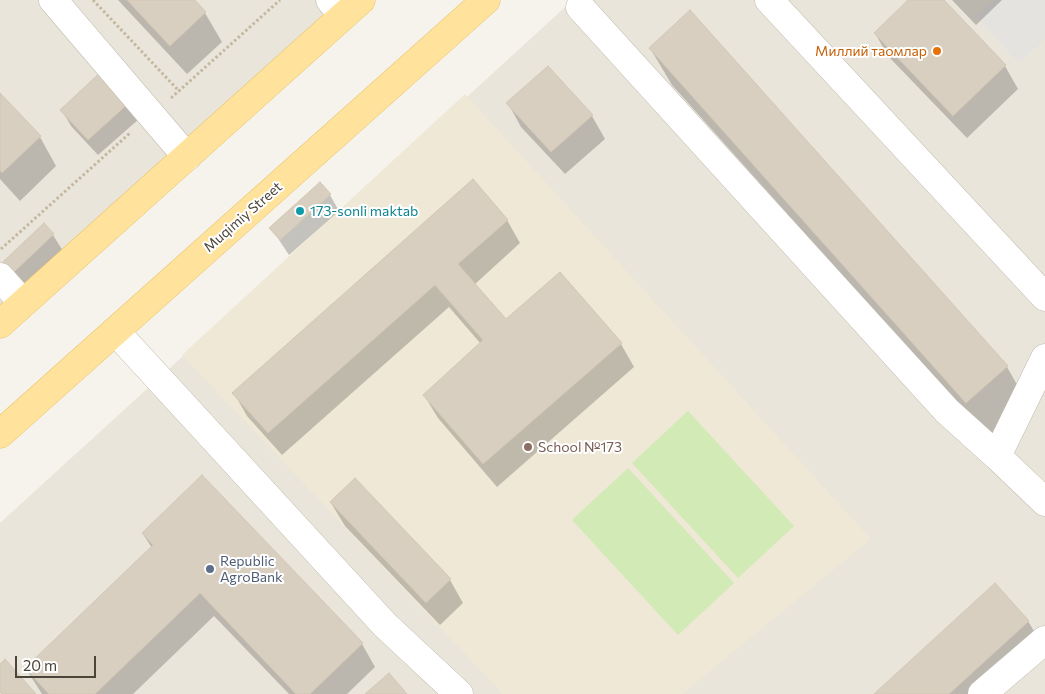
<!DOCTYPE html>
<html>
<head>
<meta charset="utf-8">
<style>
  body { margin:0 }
  #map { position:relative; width:1045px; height:694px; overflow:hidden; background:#f6f3ec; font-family:Commissioner,sans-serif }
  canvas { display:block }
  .scale { position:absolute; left:15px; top:656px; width:81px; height:22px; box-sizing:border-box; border:2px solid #4b4439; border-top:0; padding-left:6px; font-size:15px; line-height:18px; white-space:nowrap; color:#4b4439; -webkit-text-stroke:4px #fff; paint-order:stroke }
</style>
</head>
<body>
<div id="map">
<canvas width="1045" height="694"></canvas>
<div class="scale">20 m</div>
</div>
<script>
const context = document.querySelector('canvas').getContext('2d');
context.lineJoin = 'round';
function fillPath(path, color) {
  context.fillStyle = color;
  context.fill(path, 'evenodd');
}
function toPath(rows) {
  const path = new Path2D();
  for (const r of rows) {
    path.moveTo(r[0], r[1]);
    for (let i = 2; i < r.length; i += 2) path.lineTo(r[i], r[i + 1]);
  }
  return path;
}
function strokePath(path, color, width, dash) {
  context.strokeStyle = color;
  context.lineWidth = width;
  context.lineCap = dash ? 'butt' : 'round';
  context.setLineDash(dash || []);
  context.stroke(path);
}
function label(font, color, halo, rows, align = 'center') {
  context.font = font + ' Commissioner,sans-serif';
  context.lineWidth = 4;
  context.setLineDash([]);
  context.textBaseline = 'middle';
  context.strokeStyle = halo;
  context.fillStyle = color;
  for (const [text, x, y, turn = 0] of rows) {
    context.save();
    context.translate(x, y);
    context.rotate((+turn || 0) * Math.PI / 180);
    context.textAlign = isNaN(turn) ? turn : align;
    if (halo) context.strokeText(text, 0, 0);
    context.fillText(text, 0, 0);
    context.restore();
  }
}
fillPath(toPath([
  [0,0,361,0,0,324],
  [573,0,1045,0,1045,694,0,694,0,523]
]), '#eae5da');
fillPath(toPath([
  [465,94,871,539,682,694,503,694,182,355]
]), '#efe8d6');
fillPath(toPath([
  [688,411,794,526,738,578,632,463],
  [628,468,734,583,678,635,572,520]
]), '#d2eab5');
fillPath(toPath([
  [993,0,1045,0,1045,39,1019,63,976,16]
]), '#e5e3e0');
fillPath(toPath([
  [118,0,193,0,205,13,222,42,187,74],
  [909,0,943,0,1005,66,1018,89,967,138,888,56,875,33],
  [952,0,1002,0,976,25],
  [650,48,1007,367,1028,404,989,439,672,85],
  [548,68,592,116,605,139,565,174,521,127,508,103],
  [102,73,139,119,98,155,71,126,62,110],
  [0,94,40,137,56,166,20,201,0,179],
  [330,195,339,211,289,255,271,228],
  [507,220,520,243,474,285,506,321,621,344,634,367,497,487,438,418,424,395,481,344,449,307,282,455,247,416,234,393],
  [44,225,53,235,63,251,23,288,4,262],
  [331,503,450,580,463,603,440,625,345,526],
  [143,534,362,644,375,667,347,694,289,694,214,616,133,694,42,694,26,669,152,548],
  [1028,621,1045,650,997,694,876,694]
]), '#0003');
const building = toPath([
  [127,0,195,0,206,12,170,46,127,0],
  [908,0,944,0,1006,65,953,116,874,33,908,0],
  [690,10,1008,366,966,403,649,48,690,10],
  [548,66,593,115,551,152,506,103,548,66],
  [102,71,130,102,88,140,60,110,102,71],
  [0,93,41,136,2,173,0,170,0,93],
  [473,179,508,220,458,264,506,319,560,272,622,343,483,464,423,395,483,340,435,285,268,433,232,393,473,179],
  [320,182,331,194,280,240,269,228,320,182],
  [44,223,54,234,13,273,3,262,44,223],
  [202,475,363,643,310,694,296,694,200,593,95,694,49,694,25,668,153,545,142,533,202,475],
  [355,478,451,579,426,603,330,502,355,478],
  [995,583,1029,621,949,694,874,694,995,583],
  [5,659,36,694,2,694,0,692,0,664,5,659],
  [389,673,407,694,365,694,389,673]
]);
fillPath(building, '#d8cfc1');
strokePath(building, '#d3c7b4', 1);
const minor = toPath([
  [53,0,187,157],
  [330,0,343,16],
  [769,0,1045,297],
  [580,7,947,411,997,456],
  [0,277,23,303],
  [116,332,385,625,459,694],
  [1045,358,997,456,1045,502],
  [982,694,1045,640]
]);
const major = toPath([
  [0,324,361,0],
  [0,434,486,0]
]);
strokePath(minor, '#c2bbae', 29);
strokePath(major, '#e6c16a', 29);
strokePath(toPath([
  [93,0,179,91],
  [171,98,280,0],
  [1,249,130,133]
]), '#c4b79f', 3, [2.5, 2.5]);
strokePath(minor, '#fff', 28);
strokePath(major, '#ffe39c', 28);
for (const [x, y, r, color] of [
  [937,51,5,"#e8710a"],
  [300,211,5,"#0f9aa8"],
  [528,447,5,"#8d6e63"],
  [210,569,5,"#5c6f8a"]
]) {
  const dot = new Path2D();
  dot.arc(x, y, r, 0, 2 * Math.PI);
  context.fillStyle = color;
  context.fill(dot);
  strokePath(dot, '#fff', 2);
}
label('14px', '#c56008', '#fff', [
  ["Миллий таомлар",927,51]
], 'right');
label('14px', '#0d838f', '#fff', [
  ["173-sonli maktab",310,211]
], 'left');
label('14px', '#4b4439', '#fff', [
  ["Muqimiy Street",243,217,-41]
]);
label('14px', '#785e54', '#fff', [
  ["School №173",538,447]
], 'left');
label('14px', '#4e5e75', '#fff', [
  ["Republic",220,561],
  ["AgroBank",220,577]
], 'left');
</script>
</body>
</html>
